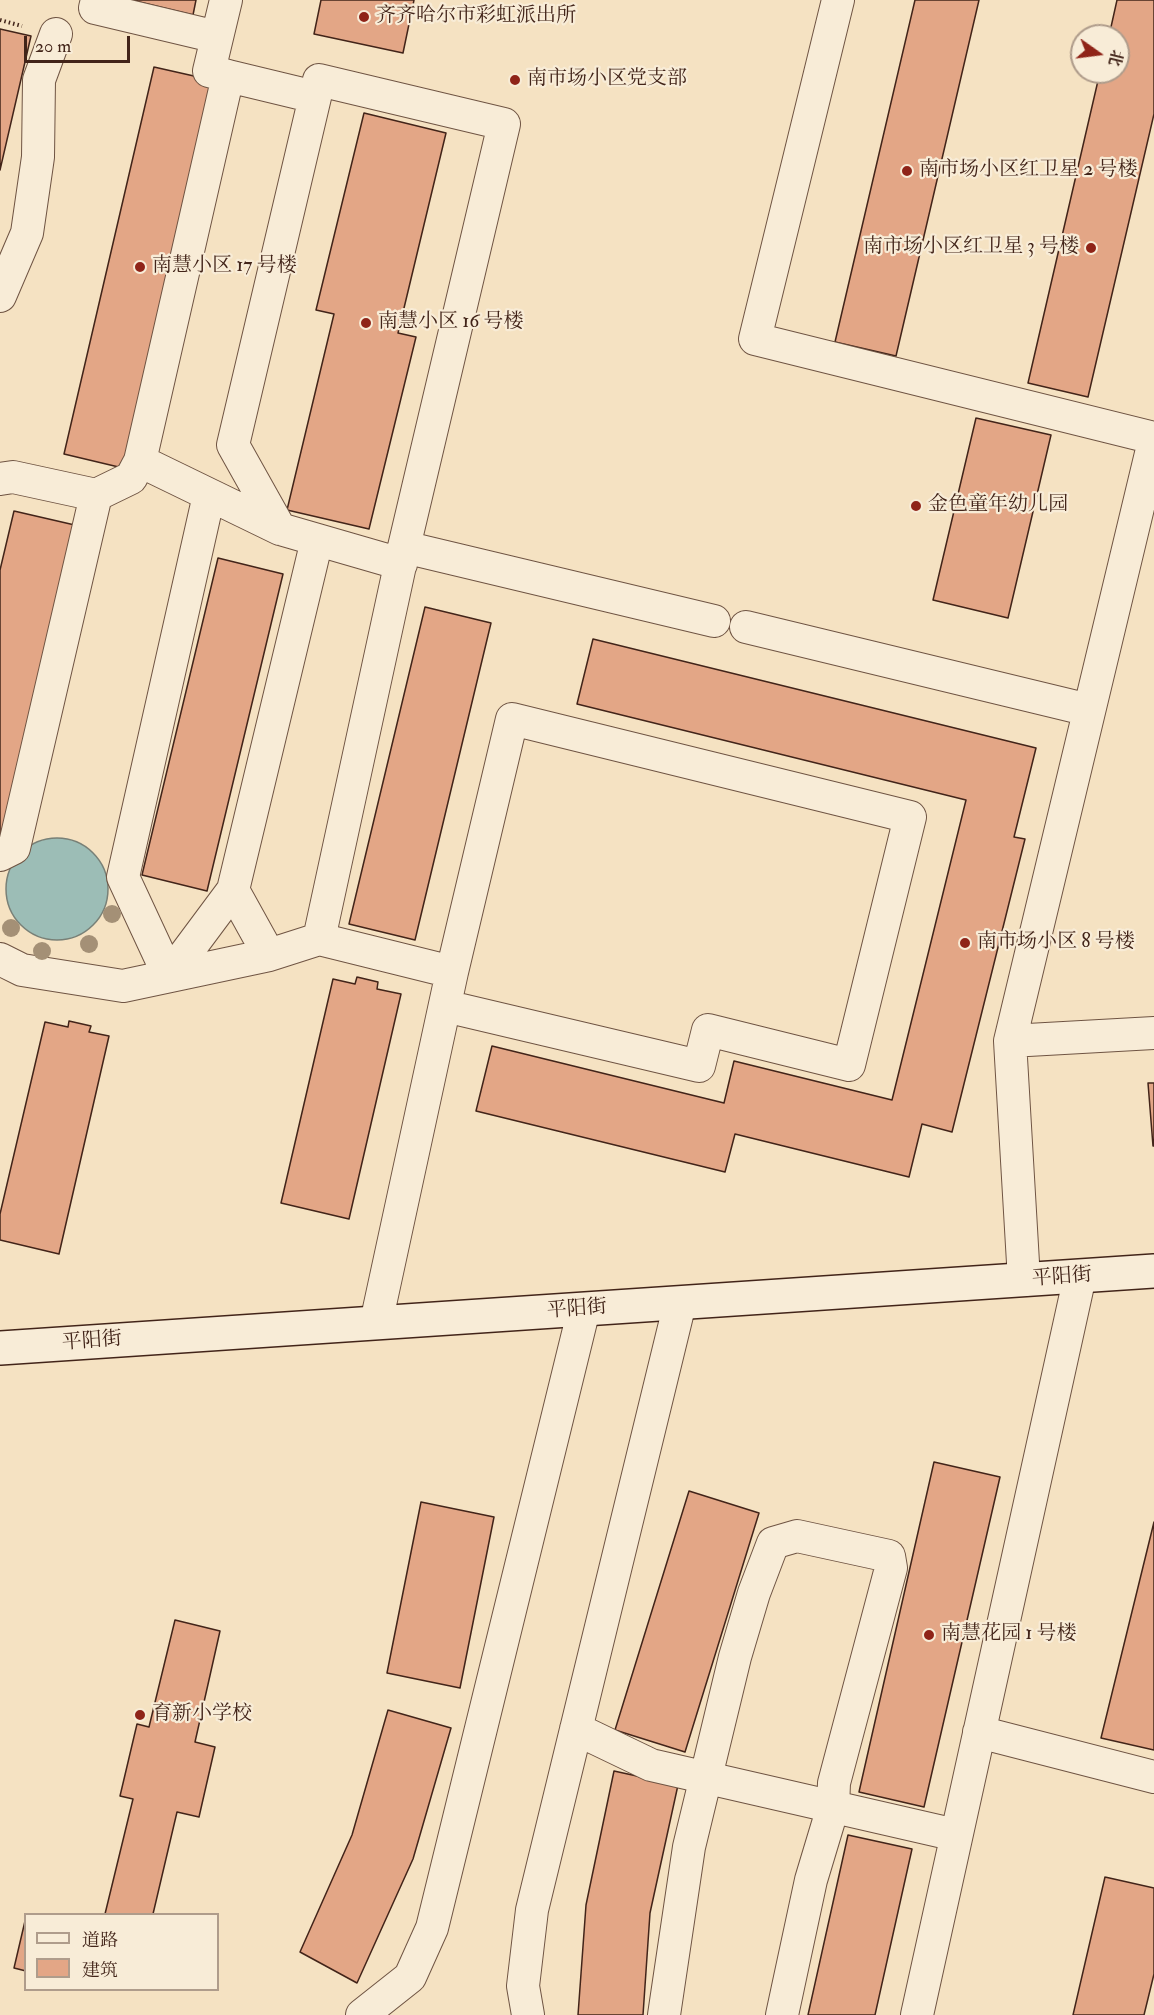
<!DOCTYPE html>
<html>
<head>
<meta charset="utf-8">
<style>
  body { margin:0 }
  #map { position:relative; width:1154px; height:2015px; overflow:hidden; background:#f5e2c2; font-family:"IM FELL Double Pica","Noto Serif SC",serif }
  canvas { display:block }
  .legend { position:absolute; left:24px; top:1913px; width:195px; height:78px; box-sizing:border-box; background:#f8ecd7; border:2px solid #af9c8b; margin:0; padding:8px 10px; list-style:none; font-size:18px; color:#422419 }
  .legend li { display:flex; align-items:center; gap:12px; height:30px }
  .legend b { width:30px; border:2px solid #af9c8b }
  .north { position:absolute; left:1070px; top:24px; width:60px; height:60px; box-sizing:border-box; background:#f8ecd7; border:2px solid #af9c8b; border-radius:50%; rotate:104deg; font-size:16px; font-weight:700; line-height:24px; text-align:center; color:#422419 }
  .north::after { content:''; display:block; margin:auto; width:21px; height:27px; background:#8f2418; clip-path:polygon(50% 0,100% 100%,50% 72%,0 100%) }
  .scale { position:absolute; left:24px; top:36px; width:106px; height:27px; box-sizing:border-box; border:3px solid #422419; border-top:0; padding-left:8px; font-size:18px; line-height:21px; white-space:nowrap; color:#422419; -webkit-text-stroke:4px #f8ecd7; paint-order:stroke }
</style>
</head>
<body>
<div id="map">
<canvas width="1154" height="2015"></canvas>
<ul class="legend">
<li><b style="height:8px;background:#f8ecd7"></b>道路</li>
<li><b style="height:16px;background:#e3a686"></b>建筑</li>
</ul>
<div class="north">北</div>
<div class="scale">20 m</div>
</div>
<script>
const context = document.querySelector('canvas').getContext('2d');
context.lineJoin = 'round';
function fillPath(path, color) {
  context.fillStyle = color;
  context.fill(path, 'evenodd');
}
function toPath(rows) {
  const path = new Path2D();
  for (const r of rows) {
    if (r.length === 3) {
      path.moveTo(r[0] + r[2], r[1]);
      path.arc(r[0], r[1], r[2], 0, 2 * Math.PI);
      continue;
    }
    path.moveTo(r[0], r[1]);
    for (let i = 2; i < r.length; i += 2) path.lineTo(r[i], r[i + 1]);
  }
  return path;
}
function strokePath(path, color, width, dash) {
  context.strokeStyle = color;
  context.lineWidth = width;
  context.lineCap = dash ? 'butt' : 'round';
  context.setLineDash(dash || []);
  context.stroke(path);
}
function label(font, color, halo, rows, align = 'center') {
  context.font = font + ' "IM FELL Double Pica","Noto Serif SC",serif';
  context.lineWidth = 4.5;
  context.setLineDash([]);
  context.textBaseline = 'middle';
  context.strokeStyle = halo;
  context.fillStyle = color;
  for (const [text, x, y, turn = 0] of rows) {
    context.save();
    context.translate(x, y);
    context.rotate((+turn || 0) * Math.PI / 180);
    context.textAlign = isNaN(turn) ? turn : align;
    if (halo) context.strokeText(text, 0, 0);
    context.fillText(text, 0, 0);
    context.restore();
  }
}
const water = toPath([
  [57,889,51]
]);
fillPath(water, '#9cbdb6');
strokePath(water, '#788077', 1.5);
const building = toPath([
  [131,0,196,0,193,15,131,0],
  [321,0,414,0,403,53,314,34,321,0],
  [915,0,979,0,896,356,835,342,915,0],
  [1117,0,1154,0,1154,114,1088,397,1028,383,1100,72,1118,72,1118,36,1109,36,1117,0],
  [0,29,31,36,0,170,0,29],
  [154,67,216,81,127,469,64,454,154,67],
  [364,113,446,133,398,333,416,337,369,529,287,510,334,314,316,310,364,113],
  [976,418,1051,435,1008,618,933,600,976,418],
  [14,511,79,526,0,843,0,570,14,511],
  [218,558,283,574,207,891,142,875,218,558],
  [425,607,491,623,415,940,349,924,425,607],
  [593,639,1036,748,1014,837,1025,839,952,1132,922,1124,909,1177,735,1134,725,1172,476,1111,492,1046,724,1103,734,1061,892,1100,966,800,577,704,593,639],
  [357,977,378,982,377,989,401,994,349,1219,281,1203,333,979,355,984,357,977],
  [69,1021,91,1026,89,1032,109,1036,59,1254,0,1240,0,1214,45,1022,68,1027,69,1021],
  [1148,1083,1154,1083,1154,1146,1153,1146,1148,1083],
  [934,1462,1000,1477,924,1807,859,1792,934,1462],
  [689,1491,759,1513,685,1752,615,1730,689,1491],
  [421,1502,494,1517,460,1688,387,1673,421,1502],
  [1154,1522,1154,1750,1101,1738,1154,1522],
  [175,1620,220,1631,195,1742,215,1747,199,1817,177,1812,153,1914,105,1914,133,1799,120,1796,137,1724,149,1727,175,1620],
  [388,1710,451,1728,413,1859,357,1983,300,1952,352,1835,388,1710],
  [614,1771,678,1785,650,1913,643,2015,578,2015,586,1905,614,1771],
  [848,1835,912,1849,875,2015,808,2015,848,1835],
  [1105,1877,1154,1888,1154,1974,1144,2015,1073,2015,1105,1877],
  [25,1921,26,1921,26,1971,14,1968,25,1921]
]);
fillPath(building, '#e3a686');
strokePath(building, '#422419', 1.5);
const minor = toPath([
  [97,0,95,8,217,37],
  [838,0,755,339,1154,438],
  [228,76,315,97],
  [0,296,27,233,38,157,39,80,56,34],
  [140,461,280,529],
  [0,479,13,477,96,495,131,478,140,461,228,76,209,71,226,0],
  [209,495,123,877,169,976,233,890,317,540],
  [401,564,280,529,233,445,319,80,504,124,404,547,714,621],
  [746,627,1089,710],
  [0,855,14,848,96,495],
  [233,890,269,955],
  [319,939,404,547],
  [0,959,22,970,123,986,269,955,319,939,452,972,376,1323],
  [445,1006,699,1066,708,1030,849,1065,910,817,512,719,452,972],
  [1010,1041,1154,1033],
  [1024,1280,1010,1041,1154,441],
  [576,1729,651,1765,956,1835],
  [979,1732,1154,1777],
  [362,2015,410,1977,432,1928,584,1309],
  [528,2015,523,1986,532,1910,680,1303],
  [664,2015,689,1847,735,1657,754,1593,773,1543,797,1536,889,1556,891,1568,834,1783,833,1807,811,1880,782,2015],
  [917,2015,1080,1276]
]);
const secondary = toPath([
  [0,1348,1154,1271]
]);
strokePath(minor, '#6f5443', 34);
strokePath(secondary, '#422419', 36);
strokePath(toPath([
  [0,20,22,26]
]), '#422419', 4, [1.5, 3]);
strokePath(minor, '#f8ecd7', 32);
strokePath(secondary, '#f8ecd7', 33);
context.fillStyle = '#a49076';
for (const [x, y] of [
  [112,914],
  [11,928],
  [89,944],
  [42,951]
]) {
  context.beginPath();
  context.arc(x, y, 9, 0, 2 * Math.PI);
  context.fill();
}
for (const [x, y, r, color] of [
  [364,17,6,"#8f2418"],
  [515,80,6,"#8f2418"],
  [907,171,6,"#8f2418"],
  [1091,248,6,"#8f2418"],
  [140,267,6,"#8f2418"],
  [366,323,6,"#8f2418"],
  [916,506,6,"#8f2418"],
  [965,943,6,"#8f2418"],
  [929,1635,6,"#8f2418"],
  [140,1715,6,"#8f2418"]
]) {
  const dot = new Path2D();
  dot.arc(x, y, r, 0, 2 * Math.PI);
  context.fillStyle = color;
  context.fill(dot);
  strokePath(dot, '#f8ecd7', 2);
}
label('20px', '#422419', '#f8ecd7', [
  ["齐齐哈尔市彩虹派出所",376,17],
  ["南市场小区党支部",527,80],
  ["南市场小区红卫星 2 号楼",919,171],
  ["南市场小区红卫星 3 号楼",1079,248,"right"],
  ["南慧小区 17 号楼",152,267],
  ["南慧小区 16 号楼",378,323],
  ["金色童年幼儿园",928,506],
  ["南市场小区 8 号楼",977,943],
  ["南慧花园 1 号楼",941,1635],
  ["育新小学校",152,1715]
], 'left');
label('20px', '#422419', '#f8ecd7', [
  ["平阳街",1062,1278,-4],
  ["平阳街",577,1310,-4],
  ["平阳街",92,1342,-4]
]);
</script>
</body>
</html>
